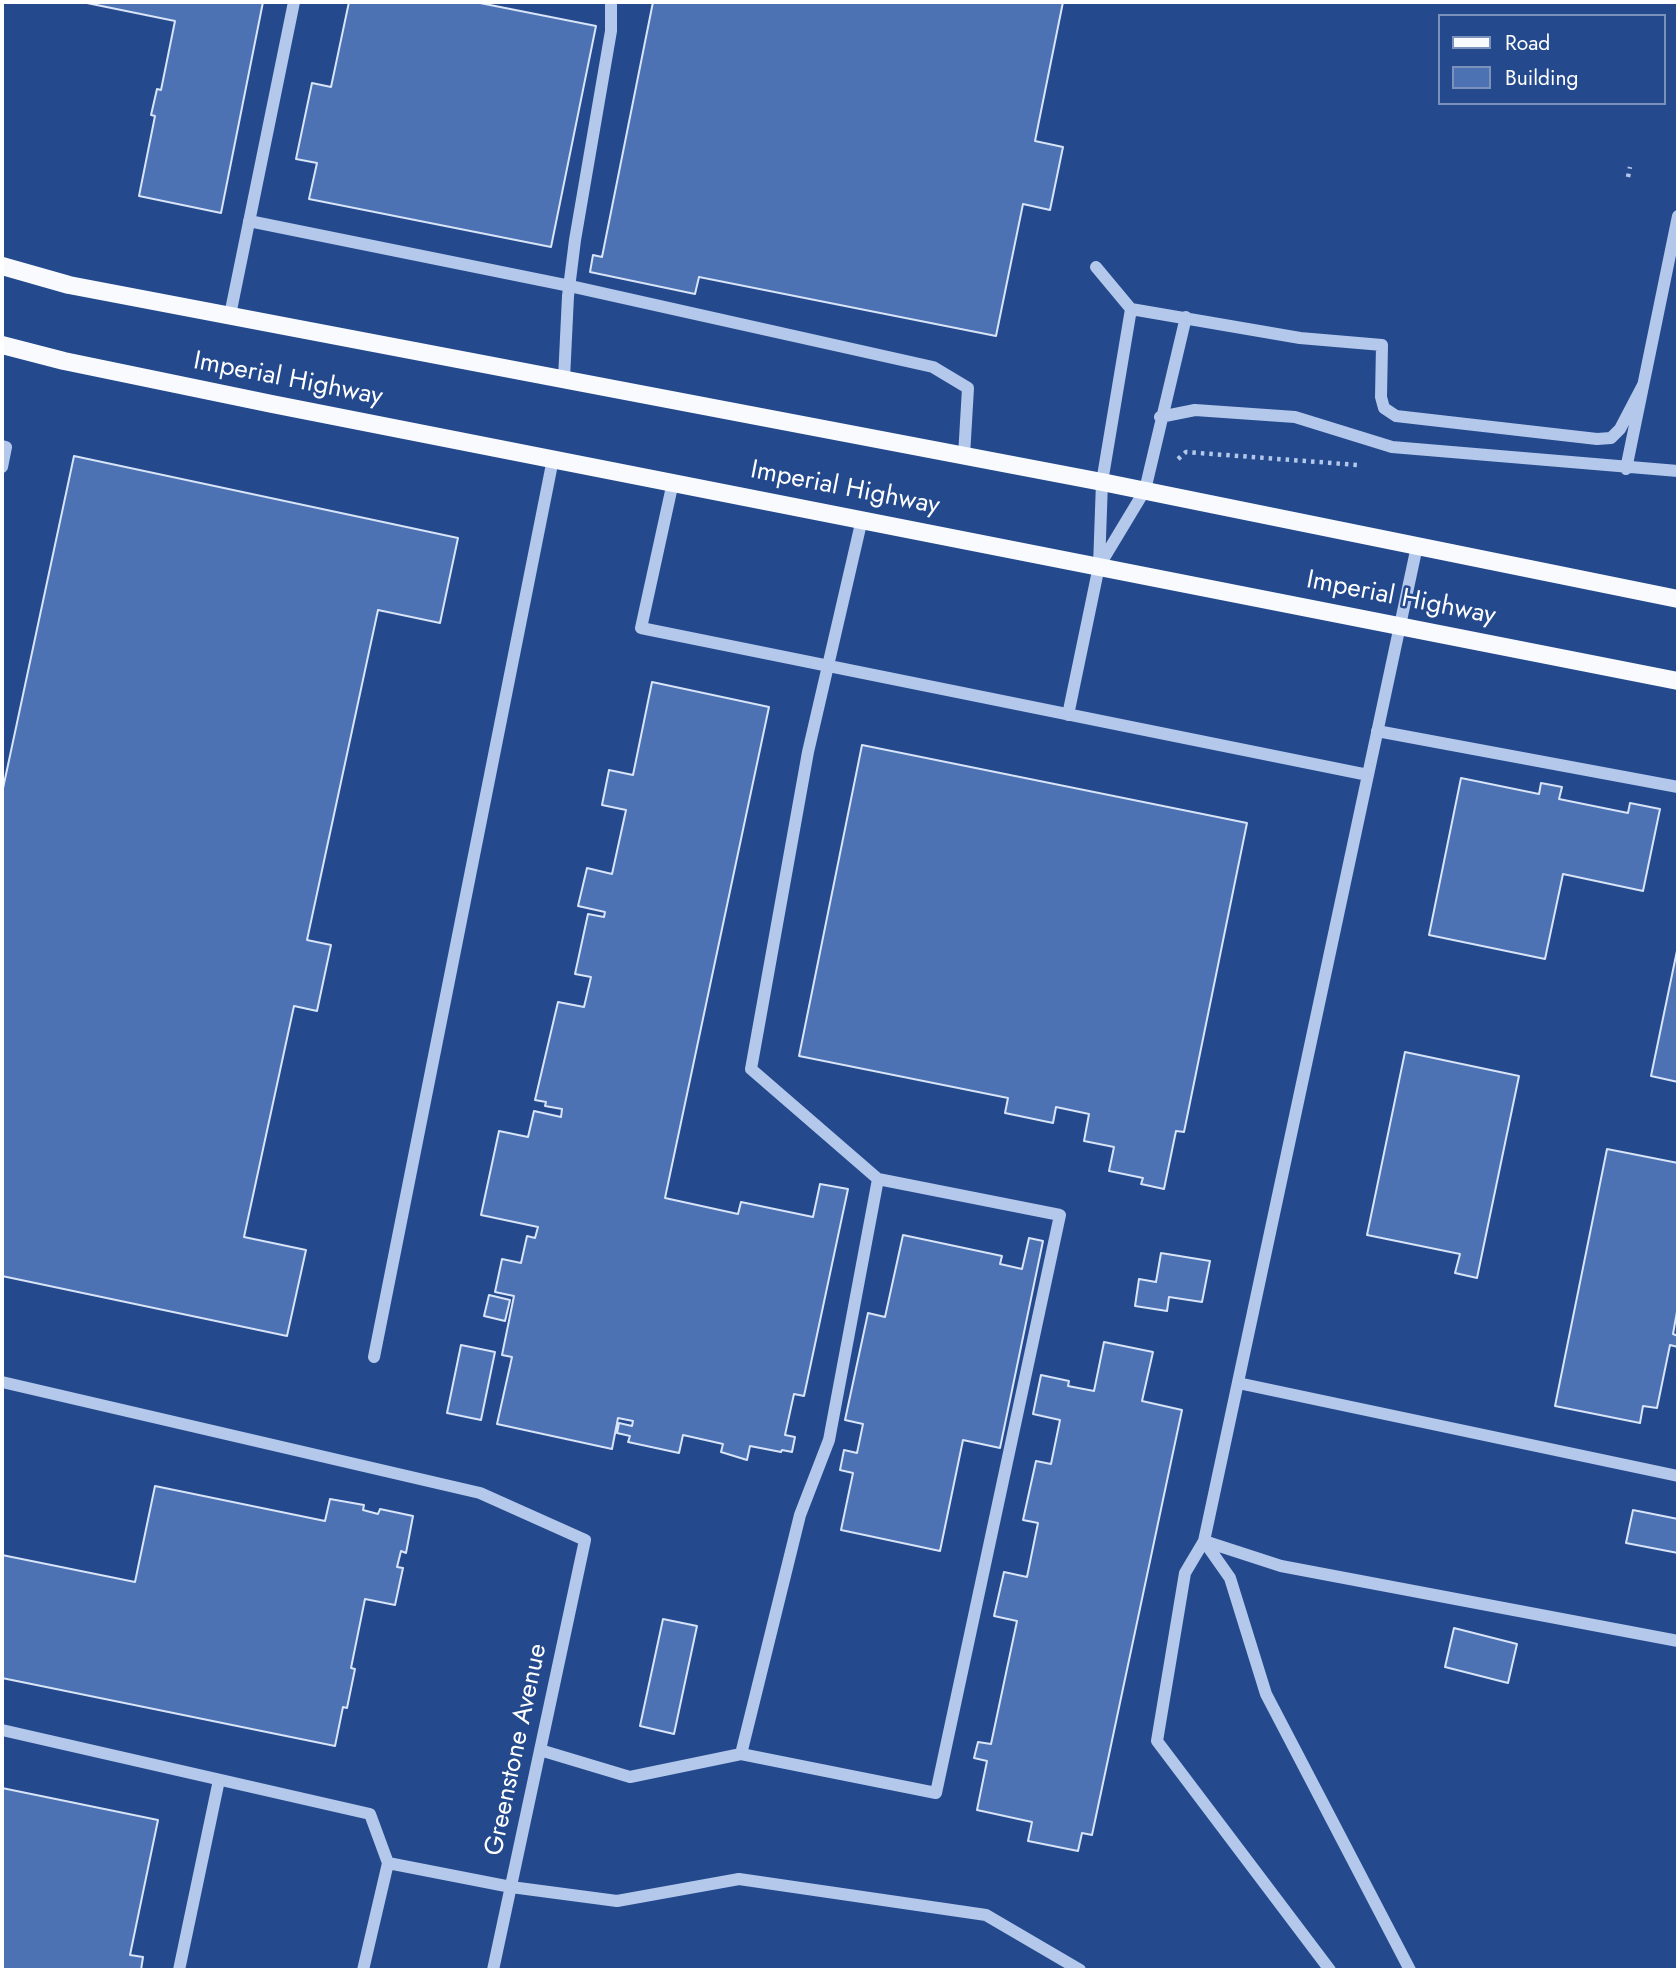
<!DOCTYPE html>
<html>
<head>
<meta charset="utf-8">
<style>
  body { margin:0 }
  #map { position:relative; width:1680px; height:1972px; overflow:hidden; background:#24498d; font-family:Jost,sans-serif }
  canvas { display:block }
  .frame { position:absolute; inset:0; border:4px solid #fff; pointer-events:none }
  .legend { position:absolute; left:1438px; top:14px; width:228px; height:91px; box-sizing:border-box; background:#24498d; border:2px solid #7c92bb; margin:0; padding:9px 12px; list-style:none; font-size:21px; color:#fff }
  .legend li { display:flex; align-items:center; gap:14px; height:35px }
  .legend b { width:35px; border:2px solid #7c92bb }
</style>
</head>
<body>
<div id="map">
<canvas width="1680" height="1972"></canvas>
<div class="frame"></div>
<ul class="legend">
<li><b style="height:9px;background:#f8fafe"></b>Road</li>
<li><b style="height:19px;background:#4c72b4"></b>Building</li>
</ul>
</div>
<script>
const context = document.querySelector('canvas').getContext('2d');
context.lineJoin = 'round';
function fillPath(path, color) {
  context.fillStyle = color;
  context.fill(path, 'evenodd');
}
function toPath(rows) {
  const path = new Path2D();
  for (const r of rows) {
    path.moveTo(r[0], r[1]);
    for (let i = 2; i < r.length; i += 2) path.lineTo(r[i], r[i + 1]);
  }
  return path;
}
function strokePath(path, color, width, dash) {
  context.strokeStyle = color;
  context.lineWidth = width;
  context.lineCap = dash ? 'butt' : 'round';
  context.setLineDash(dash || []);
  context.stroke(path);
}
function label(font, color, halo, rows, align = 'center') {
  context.font = font + ' Jost,sans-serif';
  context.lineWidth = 5;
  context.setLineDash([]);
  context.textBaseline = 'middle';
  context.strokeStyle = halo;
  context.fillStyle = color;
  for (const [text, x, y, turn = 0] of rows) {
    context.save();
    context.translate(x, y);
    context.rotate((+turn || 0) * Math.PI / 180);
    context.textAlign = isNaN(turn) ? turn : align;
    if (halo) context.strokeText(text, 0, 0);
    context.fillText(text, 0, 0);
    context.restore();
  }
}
const building = toPath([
  [82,2,263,2,221,213,139,196,155,116,151,115,157,89,161,90,175,21,82,2],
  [349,2,475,2,596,26,551,247,309,199,317,163,296,159,312,83,331,87,349,2],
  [653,2,1063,2,1035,141,1063,147,1050,210,1023,204,996,336,699,277,695,294,590,272,593,255,602,257,653,2],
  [74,456,458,538,440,623,378,610,307,940,331,945,317,1011,294,1006,244,1237,306,1250,287,1336,2,1276,2,793,74,456],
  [652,682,769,707,665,1198,738,1214,741,1202,813,1217,820,1184,848,1189,804,1396,794,1394,785,1435,795,1437,792,1452,782,1450,781,1452,750,1446,747,1460,721,1452,723,1444,683,1435,679,1453,628,1442,630,1436,617,1433,619,1423,632,1426,633,1421,618,1418,612,1449,497,1424,512,1357,502,1355,514,1296,495,1292,502,1259,521,1263,527,1236,535,1238,538,1227,481,1215,499,1131,528,1137,534,1111,561,1117,562,1109,545,1106,546,1102,535,1100,558,1002,584,1007,591,977,575,974,588,914,604,917,605,912,578,906,587,868,612,874,626,810,602,805,609,770,633,775,652,682],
  [862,745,1247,823,1184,1132,1176,1131,1164,1189,1141,1184,1143,1178,1109,1171,1114,1147,1084,1141,1089,1114,1056,1107,1053,1123,1005,1113,1008,1098,799,1056,862,745],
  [1461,778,1539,794,1541,783,1562,787,1559,799,1628,813,1630,803,1660,809,1643,891,1563,874,1545,959,1429,935,1461,778],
  [1678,946,1678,1082,1651,1076,1678,946],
  [1405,1052,1519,1076,1477,1278,1455,1273,1460,1254,1367,1235,1405,1052],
  [1607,1149,1678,1163,1678,1306,1673,1334,1678,1336,1678,1347,1670,1345,1657,1408,1643,1406,1640,1423,1555,1406,1607,1149],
  [903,1235,1002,1256,1000,1264,1022,1269,1029,1238,1043,1241,1000,1448,963,1440,940,1551,841,1530,853,1473,840,1470,844,1450,857,1453,863,1424,845,1420,868,1313,885,1317,903,1235],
  [1161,1253,1210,1261,1202,1302,1169,1297,1167,1311,1135,1306,1139,1279,1156,1282,1161,1253],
  [489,1295,510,1300,505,1321,484,1316,489,1295],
  [1104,1342,1153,1352,1142,1401,1182,1410,1092,1835,1082,1833,1078,1851,1028,1841,1032,1822,977,1810,987,1761,974,1758,978,1742,991,1744,1017,1621,994,1616,1004,1572,1027,1577,1038,1523,1023,1520,1036,1461,1051,1464,1060,1420,1033,1414,1041,1375,1069,1381,1068,1386,1094,1391,1104,1342],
  [461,1345,495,1352,481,1420,447,1413,461,1345],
  [155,1486,325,1521,330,1499,364,1505,363,1510,378,1514,380,1509,413,1516,406,1553,401,1551,397,1567,403,1568,395,1605,365,1599,351,1668,355,1669,347,1708,343,1707,335,1746,2,1678,2,1555,135,1582,155,1486],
  [1633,1510,1678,1519,1678,1553,1626,1543,1633,1510],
  [663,1619,697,1626,674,1734,640,1726,663,1619],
  [1454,1628,1517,1644,1508,1683,1445,1667,1454,1628],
  [2,1788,158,1820,130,1955,143,1957,141,1970,2,1970,2,1788]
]);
fillPath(building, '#4c72b4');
strokePath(building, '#d8e4f8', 2);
strokePath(toPath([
  [1628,177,1630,167],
  [1178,459,1186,452,1358,465]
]), '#b3c8eb', 4.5, [3.5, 5]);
strokePath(toPath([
  [249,221,570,286,933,367,968,388,964,456],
  [1096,267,1131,309,1300,338,1382,345,1381,397,1384,408,1396,416,1597,439,1611,438,1620,429,1643,385],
  [230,315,294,2],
  [564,379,568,296,575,240,611,31,611,2],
  [1160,417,1195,410,1295,417,1392,447,1678,471],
  [2,446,6,447,2,467],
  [1626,469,1678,216],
  [673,482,641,628,1368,775],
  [862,519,808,752,751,1069,878,1179],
  [1101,563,1145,490,1186,317],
  [1068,715,1099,566,1102,482,1131,309],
  [1377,731,1678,787],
  [374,1357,553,459],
  [2,1382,480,1493,585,1540,493,1970],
  [1238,1383,1678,1476],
  [1204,1541,1281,1566,1678,1641],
  [1204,1541,1230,1578,1266,1694,1410,1970],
  [2,1730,370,1814,388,1863,363,1970],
  [540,1750,630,1777,741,1754,936,1793,1060,1215,878,1179,829,1440,800,1515,741,1754],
  [388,1863,511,1887,617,1901,739,1879,986,1915,1080,1970],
  [179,1970,219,1780],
  [1330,1970,1157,1741,1185,1573,1204,1541,1417,546]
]), '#b3c8eb', 12);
strokePath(toPath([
  [2,266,69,285,1102,482,1678,599],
  [2,345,64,361,272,404,1678,681]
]), '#f8fafe', 18);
label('26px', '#fff', '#24498d', [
  ["Imperial Highway",288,380,11],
  ["Imperial Highway",845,489,11],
  ["Imperial Highway",1401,599,11],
  ["Greenstone Avenue",517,1750,-78]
]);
</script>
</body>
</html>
